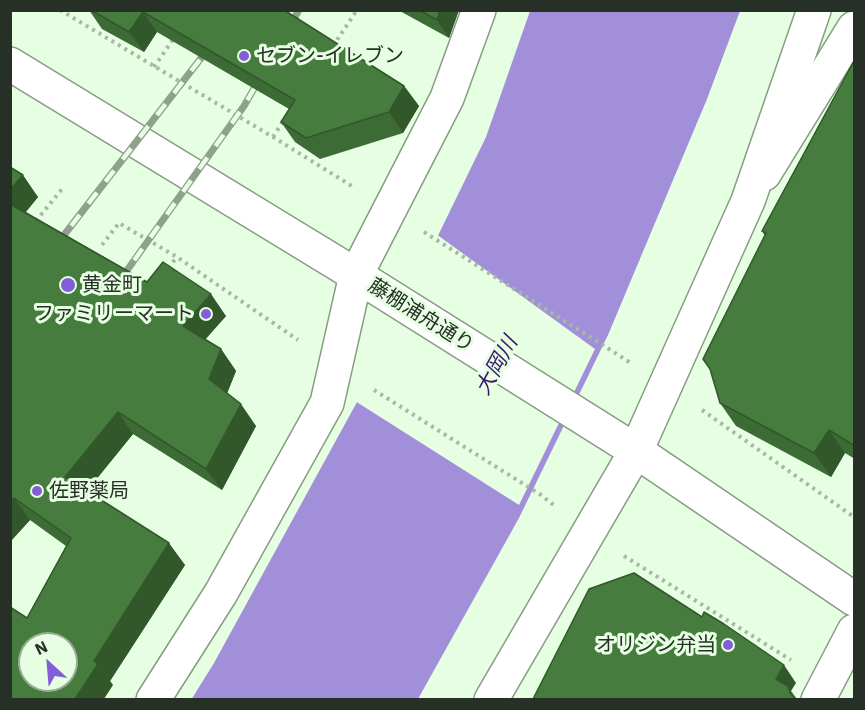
<!DOCTYPE html>
<html>
<head>
<meta charset="utf-8">
<style>
  body { margin:0 }
  #map { position:relative; width:865px; height:710px; overflow:hidden; background:#e6fee2; font-family:"IBM Plex Sans",sans-serif }
  canvas { display:block }
  .frame { position:absolute; inset:0; border:12px solid #273026; pointer-events:none }
  .north { position:absolute; left:18px; top:632px; width:60px; height:60px; box-sizing:border-box; background:#e6fee2; border:2px solid #9aac97; border-radius:50%; rotate:334deg; font-size:16px; font-weight:700; line-height:24px; text-align:center; color:#273026 }
  .north::after { content:''; display:block; margin:auto; width:21px; height:27px; background:#845ed8; clip-path:polygon(50% 0,100% 100%,50% 72%,0 100%) }
</style>
</head>
<body>
<div id="map">
<canvas width="865" height="710"></canvas>
<div class="frame"></div>
<div class="north">N</div>
</div>
<script>
const context = document.querySelector('canvas').getContext('2d');
context.lineJoin = 'round';
function fillPath(path, color) {
  context.fillStyle = color;
  context.fill(path, 'evenodd');
}
function toPath(rows) {
  const path = new Path2D();
  for (const r of rows) {
    path.moveTo(r[0], r[1]);
    for (let i = 2; i < r.length; i += 2) path.lineTo(r[i], r[i + 1]);
  }
  return path;
}
function strokePath(path, color, width, dash) {
  context.strokeStyle = color;
  context.lineWidth = width;
  context.lineCap = dash ? 'butt' : 'round';
  context.setLineDash(dash || []);
  context.stroke(path);
}
function label(font, color, halo, rows, align = 'center') {
  context.font = font + ' "IBM Plex Sans","Noto Sans JP",sans-serif';
  context.lineWidth = 6;
  context.setLineDash([]);
  context.textBaseline = 'middle';
  context.strokeStyle = halo;
  context.fillStyle = color;
  for (const [text, x, y, turn = 0] of rows) {
    context.save();
    context.translate(x, y);
    context.rotate((+turn || 0) * Math.PI / 180);
    context.textAlign = isNaN(turn) ? turn : align;
    if (halo) context.strokeText(text, 0, 0);
    context.fillText(text, 0, 0);
    context.restore();
  }
}
fillPath(toPath([
  [530,11,740,11,707,99,608,335,519,518,418,699,191,700,214,663,357,402,486,137]
]), '#a18fda');
fillPath(toPath([
  [436,234,595,349,519,505,355,401]
]), '#e6fee2');
const minor = toPath([
  [764,174,854,28],
  [153,700,221,593,327,403,356,275,447,98,479,10],
  [491,700,636,451],
  [818,700,854,631]
]);
const tertiary = toPath([
  [636,451,748,201,814,10]
]);
const primary = toPath([
  [10,64,356,275,636,451,854,599]
]);
strokePath(minor, '#879d83', 36);
strokePath(tertiary, '#879d83', 36);
strokePath(primary, '#879d83', 36);
strokePath(toPath([
  [60,10,273,137,355,188],
  [333,46,357,10],
  [154,67,174,38],
  [273,137,284,120],
  [36,221,62,189],
  [424,232,631,363],
  [102,245,119,223,177,257,298,340],
  [168,268,177,257],
  [374,390,541,495,555,506],
  [702,410,854,517],
  [624,556,791,660]
]), '#a6b9a3', 4, [3, 4.5]);
strokePath(minor, '#fff', 33);
strokePath(tertiary, '#fff', 33);
strokePath(primary, '#fff', 33);
const rail = toPath([
  [287,31,299,10],
  [54,248,212,44],
  [118,283,244,106,263,73]
]);
strokePath(rail, '#8fa08d', 7);
strokePath(rail, '#e6fee2', 4.5, [14]);
fillPath(toPath([
  [89,10,284,10,404,86,419,106,403,133,320,159,295,142,281,122,289,109,157,32,144,52,102,29],
  [398,10,459,10,449,38],
  [855,59,855,459,845,453,831,477,736,426,720,403,711,371,703,359,765,236,762,231],
  [10,167,38,197,26,212,147,282,226,316,205,340,221,349,236,371,227,393,256,426,222,490,133,434,87,491,185,565,110,681,113,685,27,618,66,546,30,520,10,542]
]), '#3c6b35');
fillPath(toPath([
  [440,10,459,10,449,38,437,20],
  [143,12,157,32,144,52,129,32],
  [404,86,419,106,403,133,389,112],
  [23,175,38,197,18,221,10,210,10,190],
  [211,294,226,316,198,347,183,326],
  [221,349,236,371,224,401,209,379],
  [241,404,256,426,222,490,206,469],
  [118,412,133,434,80,499,65,477],
  [829,430,845,453,831,477,814,453],
  [14,498,30,520,10,542,10,503],
  [169,543,185,565,110,681,113,685,104,699,75,699,94,661],
  [784,665,796,683,791,691,797,699,776,679]
]), '#31572b');
const building = toPath([
  [91,10,284,10,404,86,389,112,306,138,281,122,295,100,143,12,129,32,91,10],
  [419,10,440,10,437,20,419,10],
  [855,59,855,446,829,430,814,453,720,403,710,369,703,359,766,233,762,231,855,59],
  [10,167,23,175,10,190,10,167],
  [10,204,147,282,163,262,211,294,183,326,221,349,209,379,241,404,206,469,118,412,65,477,169,543,94,661,98,664,75,699,10,699,10,607,27,618,71,538,14,498,10,503,10,204],
  [30,644,66,644,66,680,30,680,30,644],
  [634,573,702,617,704,612,724,624,784,665,776,679,788,686,790,693,796,699,805,699,533,699,589,589,634,573]
]);
fillPath(building, '#467c3e');
strokePath(building, '#31572b', 1.5);
for (const [x, y, r, color] of [
  [244,56,6,"#845ed8"],
  [68,285,8,"#845ed8"],
  [206,314,6,"#845ed8"],
  [37,491,6,"#845ed8"],
  [728,645,6,"#845ed8"]
]) {
  const dot = new Path2D();
  dot.arc(x, y, r, 0, 2 * Math.PI);
  context.fillStyle = color;
  context.fill(dot);
  strokePath(dot, '#e6fee2', 2);
}
label('20px', '#273026', '#e6fee2', [
  ["セブン-イレブン",256,56],
  ["黄金町",82,285],
  ["ファミリーマート",194,314,"right"],
  ["佐野薬局",49,491],
  ["オリジン弁当",716,645,"right"]
], 'left');
label('20px', '#273026', '#e6fee2', [
  ["藤棚浦舟通り",421,316,32]
]);
label('italic 21px', '#38166d', '#e6fee2', [
  ["大岡川",497,366,-61]
]);
</script>
</body>
</html>
